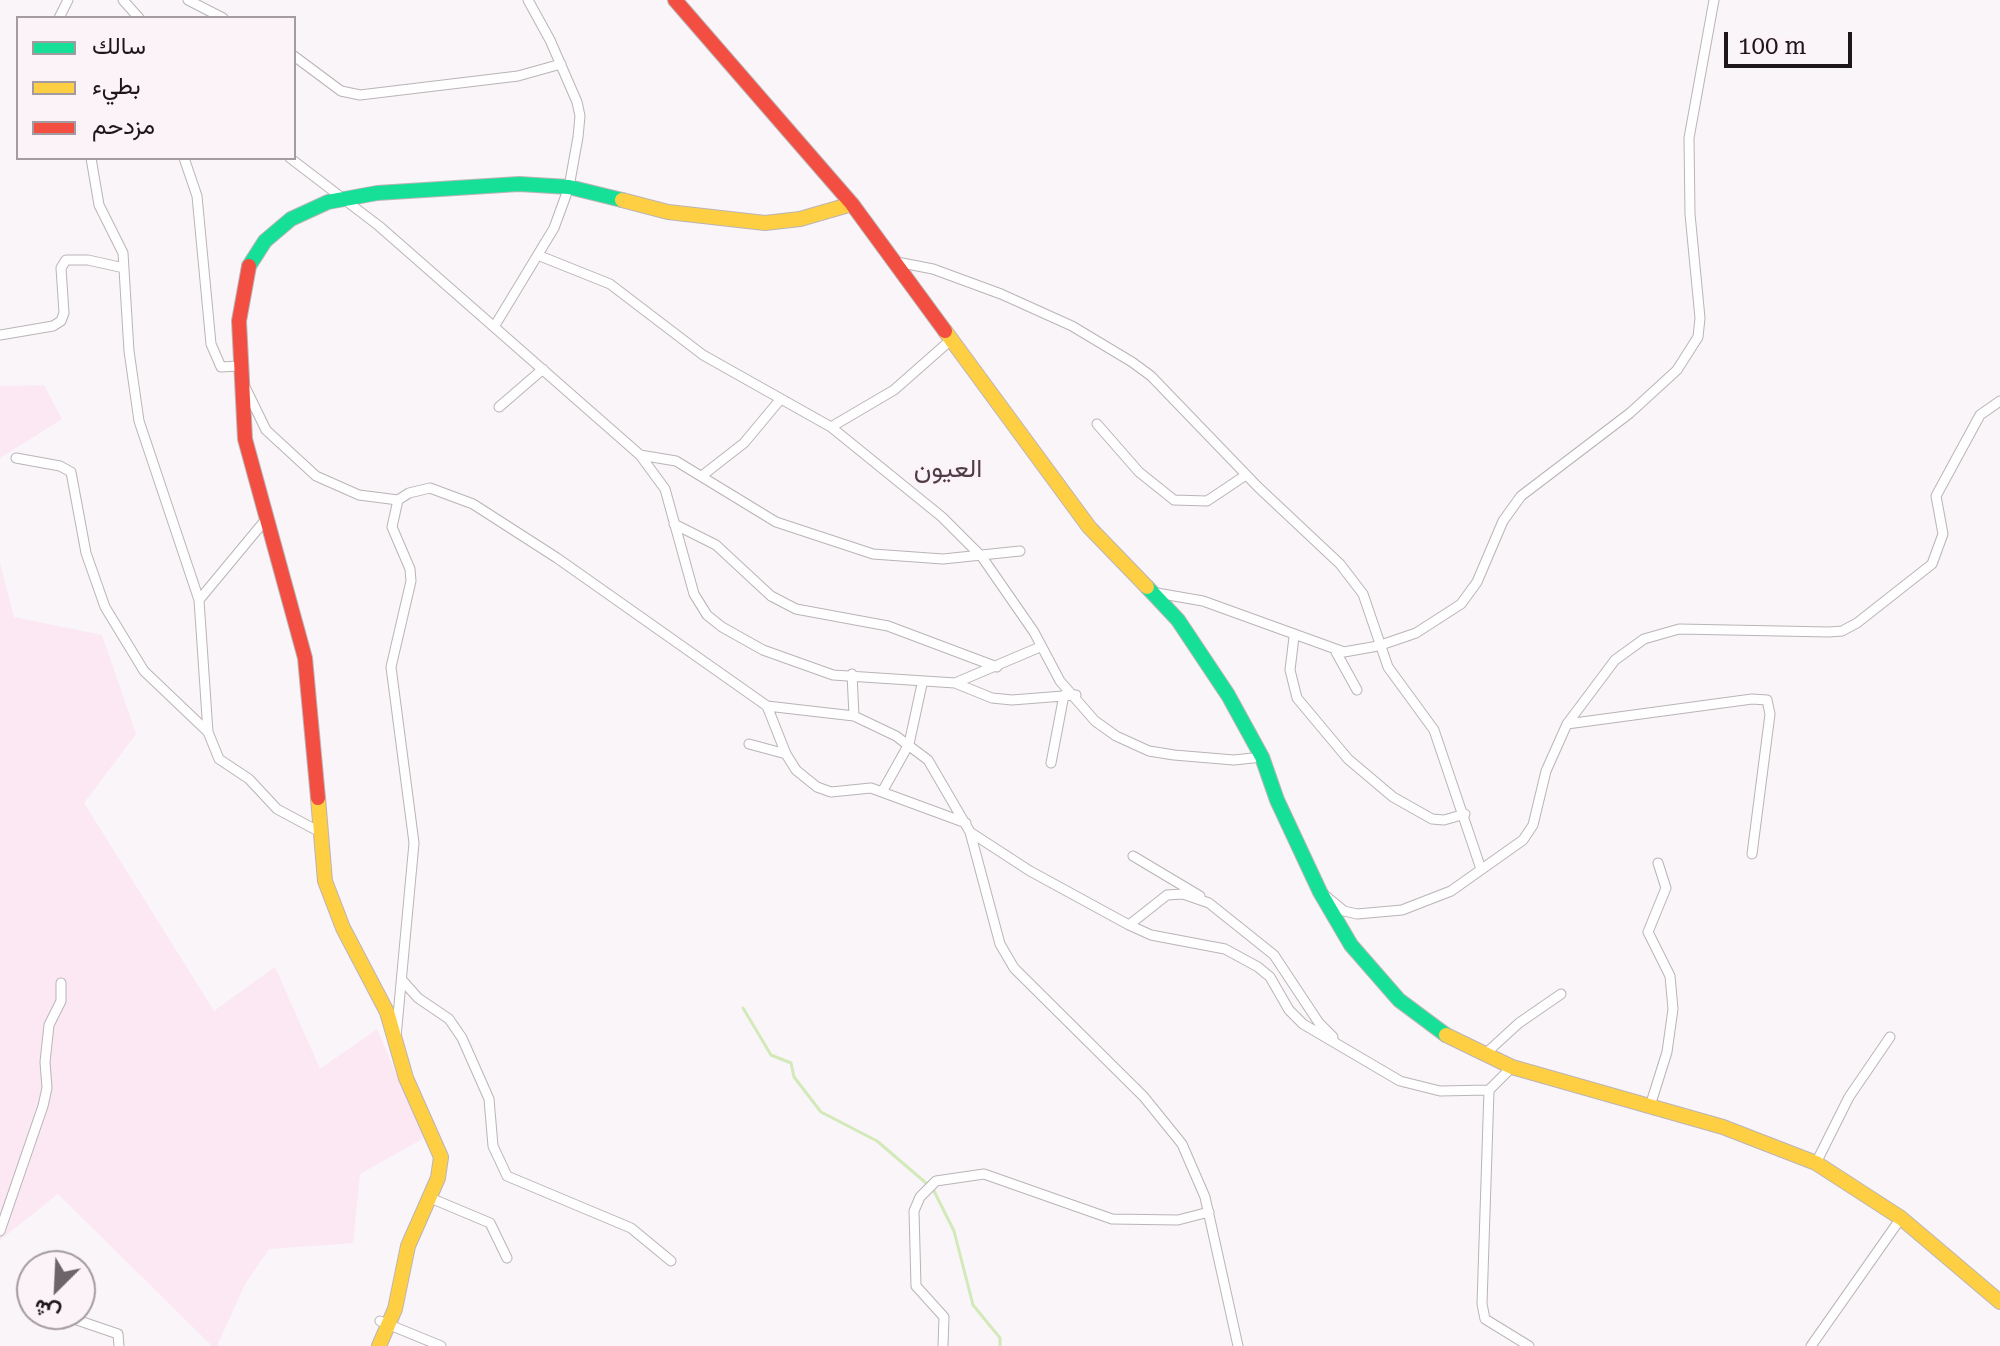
<!DOCTYPE html>
<html>
<head>
<meta charset="utf-8">
<style>
  body { margin:0 }
  #map { position:relative; width:2000px; height:1346px; overflow:hidden; background:#faf5f8; font-family:"Roboto Serif",Vazirmatn,serif }
  canvas { display:block }
  .legend { position:absolute; left:16px; top:16px; width:280px; height:144px; box-sizing:border-box; background:#fcf3f8; border:2px solid #a39b9f; margin:0; padding:10px 14px; list-style:none; font-size:24px; color:#1e161a }
  .legend li { display:flex; align-items:center; gap:16px; height:40px }
  .legend b { width:40px; border:2px solid #a39b9f }
  .north { position:absolute; left:16px; top:1250px; width:80px; height:80px; box-sizing:border-box; background:#fcf3f8; border:2px solid #a39b9f; border-radius:50%; rotate:204deg; font-size:22px; font-weight:700; line-height:32px; text-align:center; color:#1e161a }
  .north::after { content:''; display:block; margin:auto; width:28px; height:36px; background:#6b6468; clip-path:polygon(50% 0,100% 100%,50% 72%,0 100%) }
  .scale { position:absolute; left:1724px; top:32px; width:128px; height:36px; box-sizing:border-box; border:4px solid #1e161a; border-top:0; padding-left:10px; font-size:24px; line-height:28px; white-space:nowrap; color:#1e161a; -webkit-text-stroke:6px #fcf3f8; paint-order:stroke }
</style>
</head>
<body>
<div id="map">
<canvas width="2000" height="1346"></canvas>
<ul class="legend">
<li><b style="height:10px;background:#16e098"></b>سالك</li>
<li><b style="height:10px;background:#ffcf43"></b>بطيء</li>
<li><b style="height:10px;background:#f24e42"></b>مزدحم</li>
</ul>
<div class="north">ش</div>
<div class="scale">100 m</div>
</div>
<script>
const context = document.querySelector('canvas').getContext('2d');
context.lineJoin = 'round';
function fillPath(path, color) {
  context.fillStyle = color;
  context.fill(path, 'evenodd');
}
function toPath(rows) {
  const path = new Path2D();
  for (const r of rows) {
    path.moveTo(r[0], r[1]);
    for (let i = 2; i < r.length; i += 2) path.lineTo(r[i], r[i + 1]);
  }
  return path;
}
function strokePath(path, color, width, dash) {
  context.strokeStyle = color;
  context.lineWidth = width;
  context.lineCap = dash ? 'butt' : 'round';
  context.setLineDash(dash || []);
  context.stroke(path);
}
function label(font, color, halo, rows, align = 'center') {
  context.font = font + ' "Roboto Serif",Vazirmatn,serif';
  context.lineWidth = 6;
  context.setLineDash([]);
  context.textBaseline = 'middle';
  context.strokeStyle = halo;
  context.fillStyle = color;
  for (const [text, x, y, turn = 0] of rows) {
    context.save();
    context.translate(x, y);
    context.rotate((+turn || 0) * Math.PI / 180);
    context.textAlign = isNaN(turn) ? turn : align;
    if (halo) context.strokeText(text, 0, 0);
    context.fillText(text, 0, 0);
    context.restore();
  }
}
fillPath(toPath([
  [44,385,62,419,0,458,0,386],
  [0,563,14,617,102,635,136,734,84,803,214,1011,275,967,320,1069,377,1029,424,1138,360,1174,353,1243,269,1249,245,1284,217,1346,212,1346,58,1194,0,1240]
]), '#fbe8f2');
strokePath(toPath([
  [743,1008,771,1055,791,1063,794,1077,821,1112,877,1141,933,1189,954,1231,973,1305,1000,1338,1000,1346]
]), '#d2eaba', 3);
const street = toPath([
  [123,0,139,18],
  [188,0,223,18],
  [59,18,68,0],
  [294,56,341,91,360,95,518,76,561,64],
  [91,158,99,205,123,253,129,351,139,421,199,600,208,732,219,759,249,779,277,809,318,831],
  [184,158,197,196,211,344,221,367,239,366],
  [290,158,379,226,640,455,665,489,694,594,707,615,722,627,763,650,833,675,955,683,992,698,1012,700,1076,695],
  [540,256,610,284,703,355,831,427,942,517,982,557,1034,632,1060,681,1095,721,1116,736,1149,751,1174,755,1234,760,1262,757],
  [897,262,933,269,1001,294,1072,326,1132,362,1151,376,1258,487,1340,564,1363,594,1388,667,1434,730,1481,869],
  [494,327,554,228,569,187,578,137,580,116,577,102,550,40,528,0],
  [0,335,53,326,61,321,64,313,61,268,66,260,88,260,124,268],
  [246,389,266,430,316,476,359,495,398,500],
  [499,407,543,369],
  [1097,424,1139,472,1174,500,1207,501,1246,475],
  [831,427,894,390,953,338],
  [640,455,676,461,776,522,873,554,943,559,1020,551],
  [16,458,60,466,71,472,86,553,105,607,144,671,208,732],
  [703,475,744,443,779,401],
  [674,524,716,545,771,596,796,609,888,626,997,667],
  [1151,592,1203,601,1344,652,1378,646,1416,633,1461,604,1477,582,1503,521,1521,496,1630,413,1677,370,1698,337,1700,318,1690,214,1689,138,1714,0],
  [199,600,267,518],
  [1294,637,1290,670,1297,698,1348,759,1393,797,1432,819,1444,820,1465,814],
  [1336,652,1357,690],
  [955,683,1040,647],
  [767,706,786,754,796,770,817,787,831,792,871,788,966,823],
  [854,716,896,736,928,760,970,832,1000,944,1014,968,1144,1097,1182,1144,1205,1197,1238,1346],
  [1567,724,1752,699,1767,700,1770,714,1752,854],
  [749,744,786,754],
  [1051,763,1064,695],
  [882,792,909,744,922,684],
  [970,832,1030,871,1129,925,1151,935,1225,949,1258,967,1270,977,1289,1010,1303,1024,1400,1081,1440,1091,1489,1090,1512,1067],
  [1133,856,1200,896],
  [1327,897,1344,911,1357,914,1402,910,1451,891,1523,840,1533,825,1546,771,1567,724,1615,660,1644,639,1679,629,1829,632,1842,631,1857,623,1932,564,1943,534,1936,496,1980,415,2000,401],
  [1129,925,1167,895,1183,894,1209,903,1274,955,1319,1023,1333,1037],
  [402,980,418,998,449,1019,462,1038,489,1099,493,1146,507,1176,631,1228,671,1261],
  [396,1037,414,843,391,667,411,581,410,569,392,527,398,500,409,493,430,488,473,504,557,558,767,706,854,716,852,674],
  [1484,1055,1519,1023,1561,994],
  [1489,1090,1482,1304,1485,1319,1529,1346],
  [1650,1106,1667,1052,1673,1009,1670,976,1648,932,1666,888,1658,863],
  [1816,1163,1849,1097,1890,1037],
  [428,1197,490,1223,507,1258],
  [0,1231,43,1106,47,1088,45,1062,49,1025,61,1001,61,983],
  [74,1319,118,1334,119,1346],
  [380,1321,441,1346],
  [943,1346,944,1317,916,1286,914,1211,920,1197,936,1181,984,1174,1112,1219,1178,1220,1209,1212],
  [1811,1346,1901,1218]
]);
const fast = toPath([
  [249,266,265,241,291,219,328,202,377,193,519,184,569,187,622,200],
  [1147,587,1178,620,1228,695,1262,757,1277,800,1320,892,1351,945,1399,1000,1446,1035]
]);
const slow = toPath([
  [622,200,668,212,765,223,800,219,852,204],
  [945,331,1089,527,1147,587],
  [318,798,325,881,343,928,387,1012,406,1078,441,1157,438,1178,408,1246,395,1309,379,1346],
  [1446,1035,1512,1067,1723,1127,1816,1163,1901,1218,2000,1302]
]);
const jam = toPath([
  [675,0,852,204,945,331],
  [249,266,239,321,245,439,305,658,318,798]
]);
strokePath(street, '#bab4b7', 11);
strokePath(fast, '#bab4b7', 16);
strokePath(slow, '#bab4b7', 16);
strokePath(jam, '#bab4b7', 16);
strokePath(street, '#fefefe', 9);
strokePath(fast, '#16e098', 14);
strokePath(slow, '#ffcf43', 14);
strokePath(jam, '#f24e42', 14);
label('26px', '#4f3c47', '#fcf3f8', [
  ["العيون",948,469]
]);
</script>
</body>
</html>
